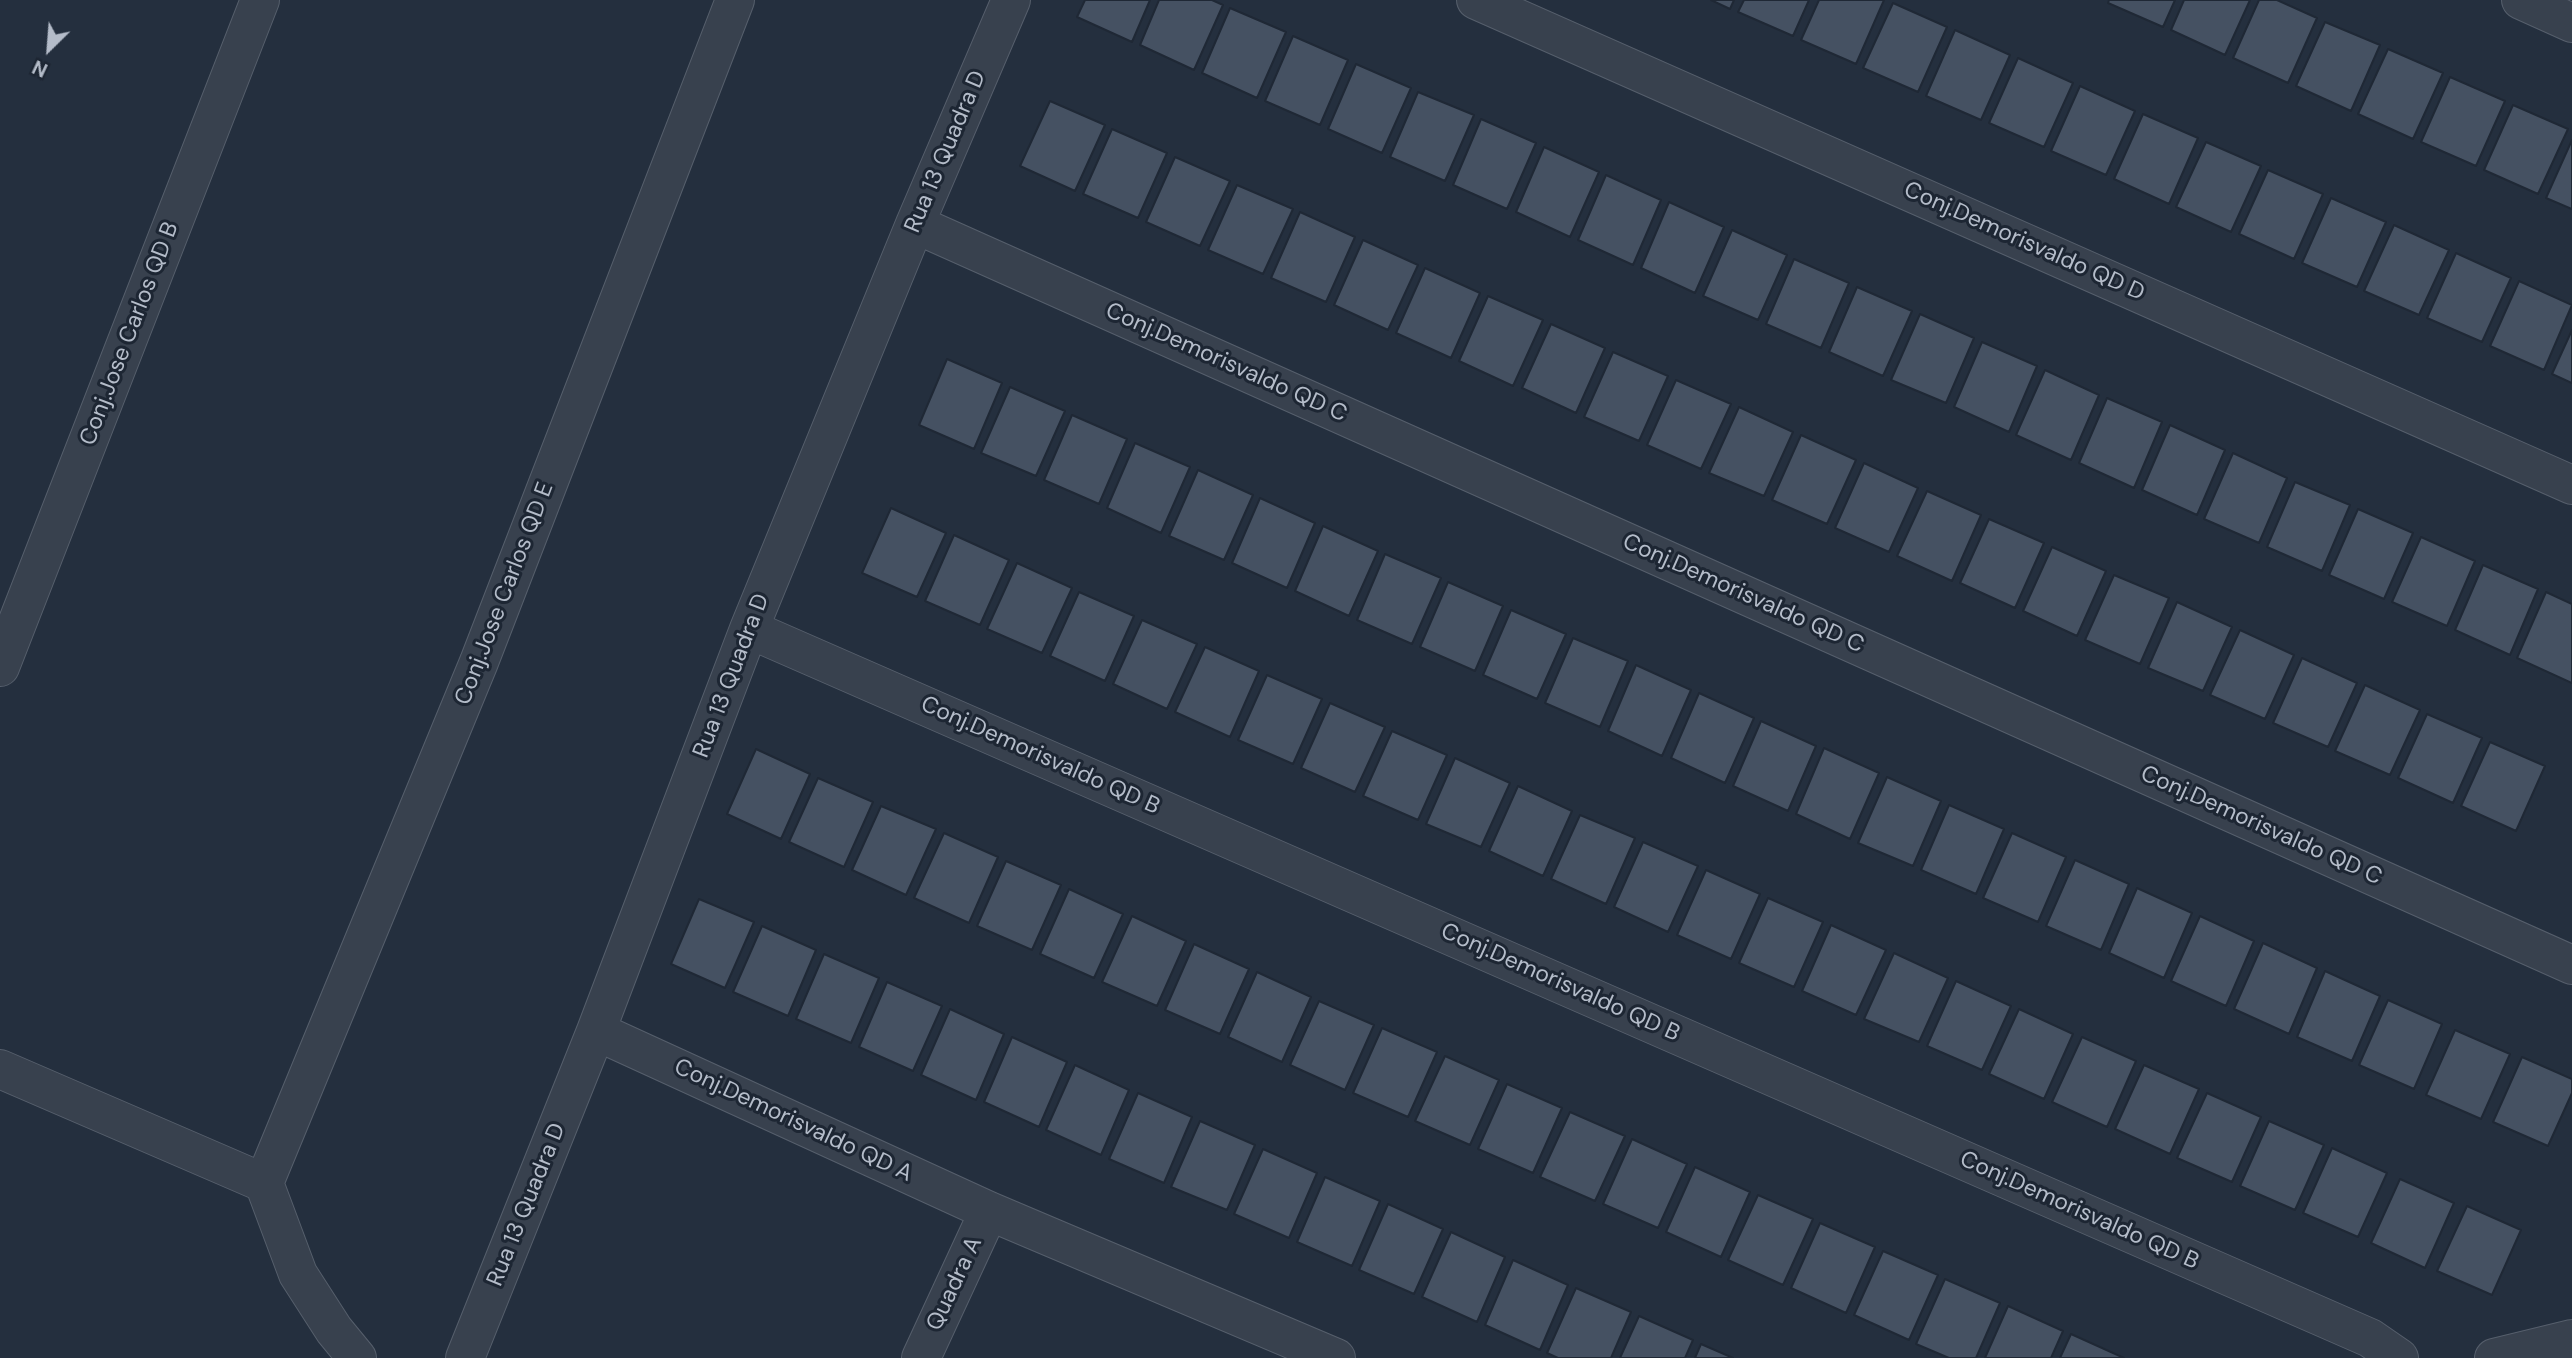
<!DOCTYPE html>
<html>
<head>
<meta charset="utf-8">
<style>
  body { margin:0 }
  #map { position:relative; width:2572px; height:1358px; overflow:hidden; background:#242f3e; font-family:"DM Sans",sans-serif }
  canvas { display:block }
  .north { position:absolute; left:14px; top:14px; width:70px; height:70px; -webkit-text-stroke:5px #1d2633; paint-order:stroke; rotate:205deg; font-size:19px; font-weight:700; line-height:28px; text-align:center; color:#b4bcc9 }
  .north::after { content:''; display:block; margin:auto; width:24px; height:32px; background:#b4bcc9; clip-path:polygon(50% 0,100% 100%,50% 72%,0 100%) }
</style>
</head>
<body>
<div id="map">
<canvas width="2572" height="1358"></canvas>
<div class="north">N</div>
</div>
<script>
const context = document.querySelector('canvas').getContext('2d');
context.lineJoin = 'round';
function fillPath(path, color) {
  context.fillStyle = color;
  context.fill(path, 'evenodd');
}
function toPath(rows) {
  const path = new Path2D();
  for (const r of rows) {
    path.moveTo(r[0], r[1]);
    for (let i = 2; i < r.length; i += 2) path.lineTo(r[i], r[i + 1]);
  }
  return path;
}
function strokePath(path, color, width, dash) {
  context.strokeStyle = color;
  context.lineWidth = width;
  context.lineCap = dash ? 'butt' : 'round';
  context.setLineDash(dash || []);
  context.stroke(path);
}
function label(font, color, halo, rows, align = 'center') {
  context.font = font + ' "DM Sans",sans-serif';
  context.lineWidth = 6;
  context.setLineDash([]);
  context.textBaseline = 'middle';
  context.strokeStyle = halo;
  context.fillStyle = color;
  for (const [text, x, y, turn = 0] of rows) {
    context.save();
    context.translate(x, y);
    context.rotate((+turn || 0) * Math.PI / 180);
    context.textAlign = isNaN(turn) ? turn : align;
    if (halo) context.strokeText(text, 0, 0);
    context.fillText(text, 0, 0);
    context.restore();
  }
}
const building = toPath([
  [1085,0,1150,0,1132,42,1077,17,1085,0],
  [1159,0,1212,0,1223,5,1194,70,1140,45,1159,0],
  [1711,0,1734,0,1730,9,1711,0],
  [1744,0,1809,0,1793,36,1738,12,1744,0],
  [1819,0,1884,0,1856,64,1801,40,1819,0],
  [2109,0,2175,0,2163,27,2108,3,2109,0],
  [2184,0,2250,0,2225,55,2171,30,2184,0],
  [2259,0,2277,0,2317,18,2288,83,2233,58,2259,0],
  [1893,3,1947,27,1918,92,1863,68,1893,3],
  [1230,8,1286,32,1257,98,1202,73,1230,8],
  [2325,22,2380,45,2351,111,2296,86,2325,22],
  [1955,30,2010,55,1981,120,1926,96,1955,30],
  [1293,36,1348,60,1320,125,1265,101,1293,36],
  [2388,49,2443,73,2413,139,2358,114,2388,49],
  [2018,58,2073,83,2044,147,1989,123,2018,58],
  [1356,64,1411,88,1382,153,1328,129,1356,64],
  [2450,77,2505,101,2476,166,2421,142,2450,77],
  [2080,86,2135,111,2106,175,2051,151,2080,86],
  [1418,92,1474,115,1445,181,1390,157,1418,92],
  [1050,101,1105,125,1075,191,1020,166,1050,101],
  [2513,105,2568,129,2538,194,2484,170,2513,105],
  [2143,114,2198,138,2169,204,2114,179,2143,114],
  [1481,119,1536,143,1507,209,1453,185,1481,119],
  [1112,129,1167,153,1138,218,1083,194,1112,129],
  [2572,140,2572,209,2546,198,2572,140],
  [2206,142,2261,166,2231,232,2176,207,2206,142],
  [1544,147,1599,172,1570,237,1516,212,1544,147],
  [1175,157,1230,181,1200,246,1146,222,1175,157],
  [2268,170,2323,194,2294,259,2239,234,2268,170],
  [1606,175,1661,200,1633,265,1578,240,1606,175],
  [1237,185,1293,209,1263,274,1208,250,1237,185],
  [2331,198,2386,222,2357,287,2302,263,2331,198],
  [1669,202,1724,227,1695,293,1641,268,1669,202],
  [1300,212,1355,237,1326,302,1271,278,1300,212],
  [2394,225,2449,250,2419,315,2364,291,2394,225],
  [1732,230,1787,255,1758,320,1703,296,1732,230],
  [1363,240,1418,265,1388,330,1334,305,1363,240],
  [2456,253,2511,278,2482,342,2427,318,2456,253],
  [1794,259,1849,283,1821,348,1766,324,1794,259],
  [1425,268,1480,293,1451,358,1396,333,1425,268],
  [2519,281,2572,305,2544,370,2490,346,2519,281],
  [1857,287,1912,311,1883,376,1829,352,1857,287],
  [1488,296,1543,320,1513,386,1459,361,1488,296],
  [1920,314,1974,338,1946,403,1891,380,1920,314],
  [1551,324,1605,348,1576,413,1522,388,1551,324],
  [2572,330,2572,383,2552,374,2572,330],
  [1982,342,2037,366,2009,432,1954,407,1982,342],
  [1613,352,1668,376,1639,441,1584,417,1613,352],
  [947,359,1002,383,974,449,919,425,947,359],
  [2045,370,2099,395,2071,460,2016,435,2045,370],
  [1676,380,1731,404,1701,469,1647,445,1676,380],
  [1010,387,1065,411,1036,476,981,453,1010,387],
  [2107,398,2162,422,2134,488,2079,463,2107,398],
  [1739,407,1793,432,1764,496,1709,473,1739,407],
  [1072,415,1127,439,1099,504,1044,480,1072,415],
  [2170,425,2225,450,2197,515,2142,490,2170,425],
  [1801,435,1856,460,1827,524,1772,500,1801,435],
  [1135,443,1190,467,1161,533,1107,508,1135,443],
  [2233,453,2287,478,2259,543,2204,519,2233,453],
  [1864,463,1918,488,1889,552,1835,528,1864,463],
  [1198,470,1253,495,1224,560,1169,536,1198,470],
  [2295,482,2350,505,2322,571,2267,547,2295,482],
  [1927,491,1981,515,1952,581,1897,556,1927,491],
  [1260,498,1315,523,1287,588,1232,563,1260,498],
  [891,508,946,533,917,597,862,573,891,508],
  [2358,509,2413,533,2384,599,2329,575,2358,509],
  [1989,519,2044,543,2015,608,1960,583,1989,519],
  [1323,526,1378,551,1349,616,1295,591,1323,526],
  [954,535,1009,560,980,625,925,601,954,535],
  [2421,537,2475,561,2447,626,2392,602,2421,537],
  [2052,547,2106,571,2077,636,2023,611,2052,547],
  [1385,554,1441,578,1412,644,1357,620,1385,554],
  [1017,563,1072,588,1042,653,987,629,1017,563],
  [2483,565,2538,589,2510,655,2455,630,2483,565],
  [2114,575,2169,598,2140,664,2085,640,2114,575],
  [1448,582,1503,606,1475,671,1420,647,1448,582],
  [1079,592,1134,616,1105,681,1050,656,1079,592],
  [2546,592,2572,604,2572,683,2517,658,2546,592],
  [2177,602,2232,627,2203,691,2148,668,2177,602],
  [1511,610,1566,634,1537,699,1483,675,1511,610],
  [1142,620,1197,644,1167,709,1113,684,1142,620],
  [2240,630,2294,655,2265,719,2210,695,2240,630],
  [1573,638,1628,661,1600,727,1545,703,1573,638],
  [1205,647,1259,671,1230,737,1175,712,1205,647],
  [2302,658,2357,683,2328,747,2273,723,2302,658],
  [1636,665,1691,690,1662,756,1608,731,1636,665],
  [1267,675,1322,699,1293,764,1238,740,1267,675],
  [2365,685,2420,710,2390,775,2335,751,2365,685],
  [1699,693,1754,718,1725,783,1671,758,1699,693],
  [1330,703,1385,727,1355,792,1301,768,1330,703],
  [2427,714,2482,738,2453,803,2398,778,2427,714],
  [1761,721,1816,746,1788,811,1733,786,1761,721],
  [1392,731,1447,755,1418,820,1363,796,1392,731],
  [2490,742,2545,766,2516,831,2461,806,2490,742],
  [1824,748,1879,773,1850,839,1796,814,1824,748],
  [756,749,810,774,781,839,727,814,756,749],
  [1455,758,1510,783,1481,847,1426,824,1455,758],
  [1887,777,1941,801,1913,866,1858,843,1887,777],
  [818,778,873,802,844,867,789,842,818,778],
  [1518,786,1572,811,1543,876,1489,851,1518,786],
  [1949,805,2004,829,1976,894,1921,870,1949,805],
  [881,806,936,829,906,895,852,870,881,806],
  [1580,815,1635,838,1606,904,1551,879,1580,815],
  [944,833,998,857,969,923,914,898,944,833],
  [2012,833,2066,857,2038,922,1983,898,2012,833],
  [1643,842,1698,866,1668,932,1614,907,1643,842],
  [2075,860,2129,884,2101,950,2046,926,2075,860],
  [1006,861,1061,885,1032,950,977,926,1006,861],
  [1706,870,1760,894,1731,959,1677,935,1706,870],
  [2137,888,2192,913,2164,978,2109,953,2137,888],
  [1069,889,1123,914,1094,978,1040,954,1069,889],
  [1768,898,1823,922,1794,987,1739,963,1768,898],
  [699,899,754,922,725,988,671,964,699,899],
  [1132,916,1186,941,1157,1006,1102,982,1132,916],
  [2200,916,2254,941,2226,1006,2171,981,2200,916],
  [1831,925,1886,950,1856,1015,1802,991,1831,925],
  [762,926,816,950,788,1016,733,992,762,926],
  [2263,943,2317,968,2289,1034,2234,1009,2263,943],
  [1194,944,1249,969,1220,1034,1165,1010,1194,944],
  [1894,953,1948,978,1919,1042,1864,1019,1894,953],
  [824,954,879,978,851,1043,796,1019,824,954],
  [2325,971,2380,996,2352,1061,2297,1037,2325,971],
  [1257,972,1311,997,1282,1062,1228,1037,1257,972],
  [1956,981,2011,1006,1982,1070,1927,1046,1956,981],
  [887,982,942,1006,913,1071,859,1047,887,982],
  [2388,1000,2442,1024,2414,1089,2359,1065,2388,1000],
  [1319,1001,1374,1025,1345,1090,1290,1065,1319,1001],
  [950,1009,1004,1034,976,1100,921,1075,950,1009],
  [2019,1009,2073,1034,2044,1099,1989,1074,2019,1009],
  [1382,1028,1437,1052,1408,1117,1353,1093,1382,1028],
  [2455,1030,2510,1054,2481,1119,2426,1095,2455,1030],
  [1012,1037,1067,1062,1039,1127,984,1102,1012,1037],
  [2082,1037,2136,1061,2107,1127,2052,1102,2082,1037],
  [1445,1056,1499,1080,1470,1145,1415,1121,1445,1056],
  [2522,1057,2572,1079,2572,1093,2548,1146,2493,1122,2522,1057],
  [1075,1065,1129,1090,1101,1155,1046,1130,1075,1065],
  [2144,1065,2199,1089,2170,1154,2115,1129,2144,1065],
  [1507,1084,1562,1108,1533,1173,1478,1149,1507,1084],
  [1138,1093,1192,1117,1164,1183,1109,1159,1138,1093],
  [2207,1093,2261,1117,2232,1182,2177,1158,2207,1093],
  [1570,1112,1625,1136,1595,1201,1540,1177,1570,1112],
  [1200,1121,1255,1145,1227,1210,1171,1187,1200,1121],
  [2269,1121,2324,1145,2295,1210,2240,1186,2269,1121],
  [1632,1139,1687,1164,1658,1228,1603,1204,1632,1139],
  [2332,1148,2387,1173,2358,1237,2303,1213,2332,1148],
  [1263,1149,1317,1173,1289,1238,1234,1214,1263,1149],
  [1695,1167,1750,1192,1721,1257,1666,1232,1695,1167],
  [1325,1177,1380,1201,1352,1266,1297,1242,1325,1177],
  [2400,1179,2454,1203,2425,1268,2371,1243,2400,1179],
  [1758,1195,1813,1219,1783,1285,1728,1260,1758,1195],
  [1388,1204,1443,1229,1414,1294,1359,1270,1388,1204],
  [2467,1206,2521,1230,2492,1295,2437,1271,2467,1206],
  [1820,1223,1875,1247,1846,1313,1791,1288,1820,1223],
  [1451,1232,1505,1257,1477,1322,1422,1297,1451,1232],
  [1883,1251,1938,1275,1909,1340,1854,1315,1883,1251],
  [1513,1260,1568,1285,1540,1350,1485,1325,1513,1260],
  [1945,1279,2000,1303,1976,1358,1949,1358,1916,1344,1945,1279],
  [1576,1288,1631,1312,1611,1358,1558,1358,1547,1353,1576,1288],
  [2008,1306,2063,1331,2051,1358,1985,1358,2008,1306],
  [1639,1316,1693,1340,1685,1358,1620,1358,1639,1316],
  [2071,1334,2124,1358,2060,1358,2071,1334],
  [1701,1344,1733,1358,1695,1358,1701,1344]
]);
fillPath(building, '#455162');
strokePath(building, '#1f2835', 2);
const street = toPath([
  [1476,0,2572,485],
  [2521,0,2572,23],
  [915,224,2572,965],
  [749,629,2370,1338,2399,1358],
  [0,667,260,0],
  [596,1031,989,1211,1336,1358],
  [0,1069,264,1183,298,1274,334,1330,357,1358],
  [264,1183,479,662,735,0],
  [465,1358,596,1031,749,629,915,224,1011,0],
  [921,1358,989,1211],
  [2494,1358,2572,1339]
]);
strokePath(street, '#565f6c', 40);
strokePath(street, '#38414e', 38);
label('23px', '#b4bcc9', '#1d2633', [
  ["Rua 13 Quadra D",946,152,-67],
  ["Conj.Demorisvaldo QD D",2024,242,24],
  ["Conj.Jose Carlos QD B",130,334,-69],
  ["Conj.Demorisvaldo QD C",1226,363,24],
  ["Conj.Jose Carlos QD E",505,594,-69],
  ["Conj.Demorisvaldo QD C",1743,594,24],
  ["Rua 13 Quadra D",732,676,-69],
  ["Conj.Demorisvaldo QD B",1040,756,24],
  ["Conj.Demorisvaldo QD C",2261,826,24],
  ["Conj.Demorisvaldo QD B",1560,983,24],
  ["Conj.Demorisvaldo QD A",793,1121,25],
  ["Rua 13 Quadra D",527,1205,-68],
  ["Conj.Demorisvaldo QD B",2079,1211,24],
  ["Quadra A",955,1284,-65]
]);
</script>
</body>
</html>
